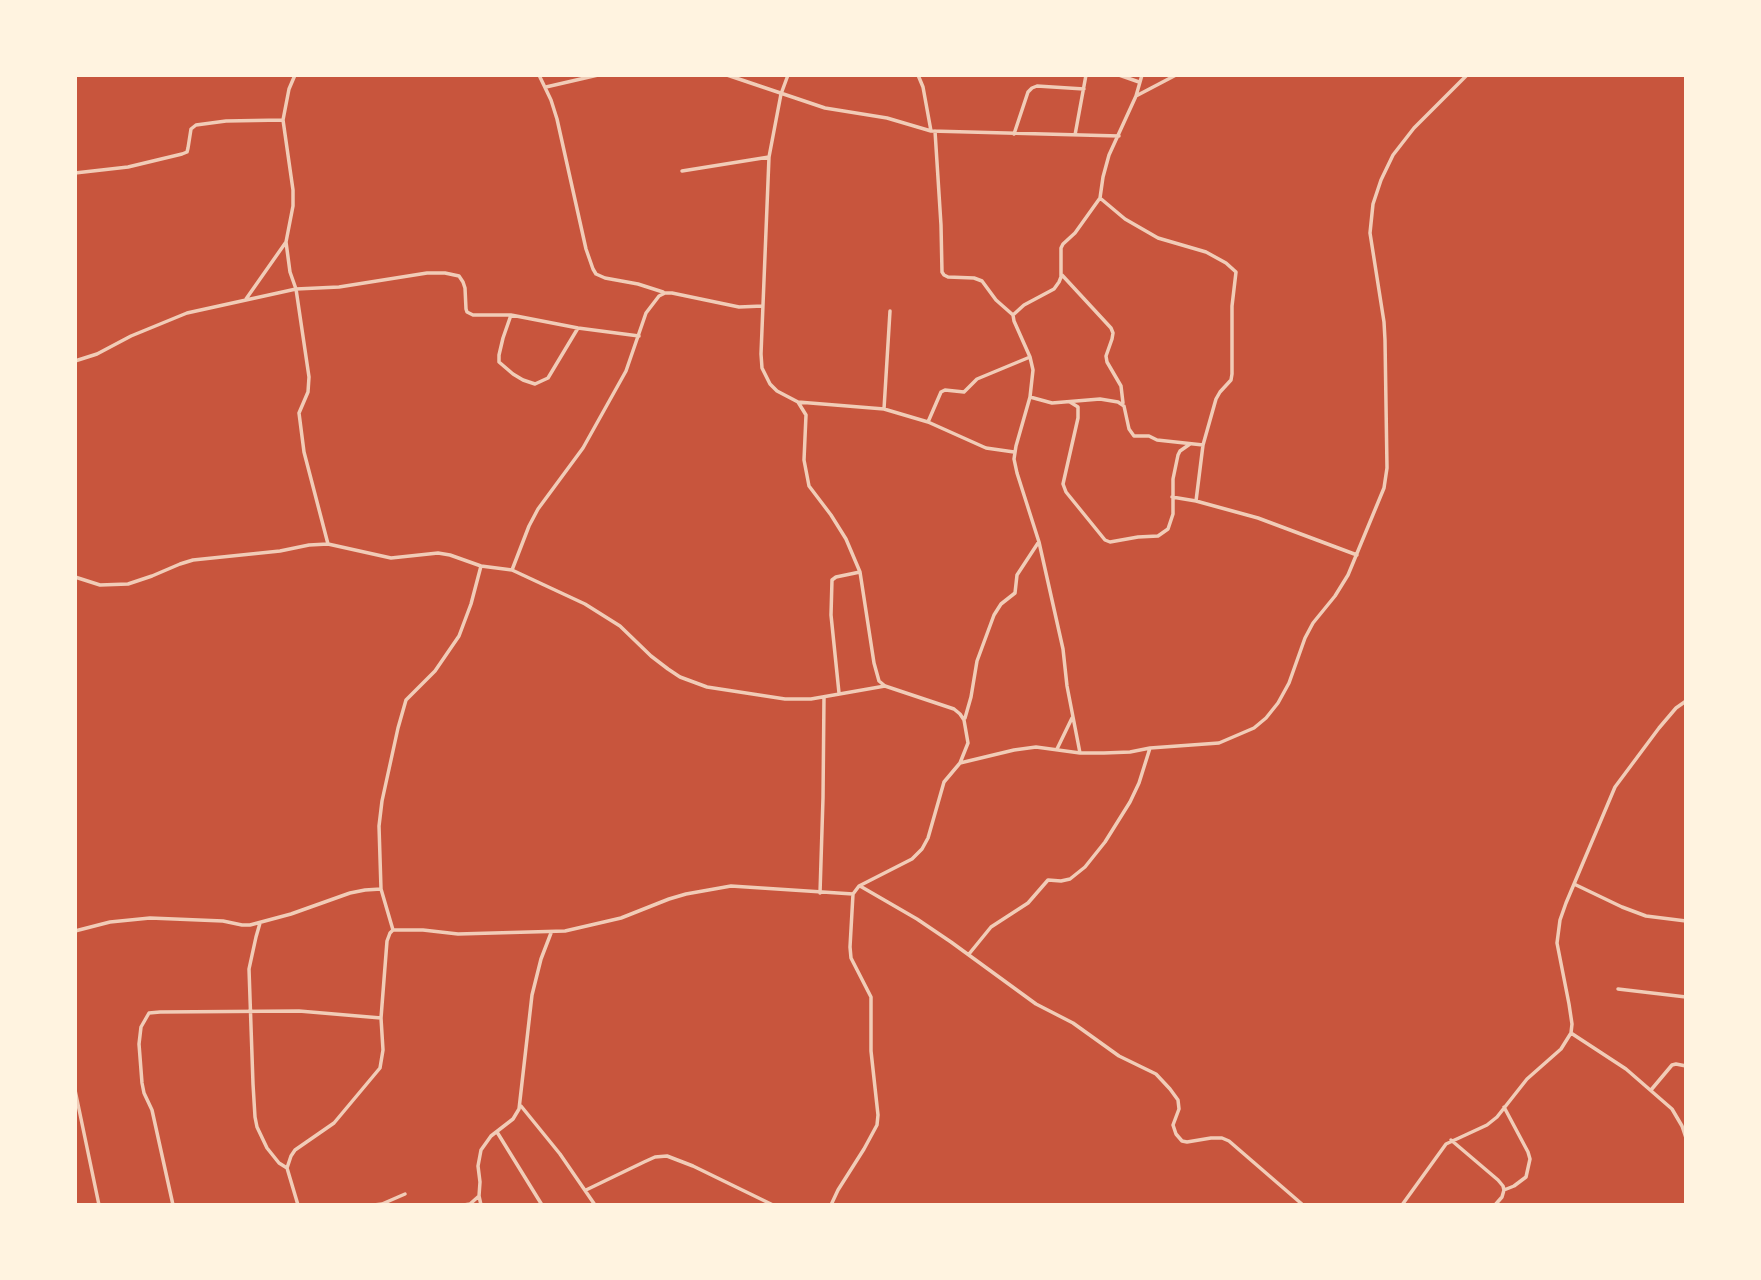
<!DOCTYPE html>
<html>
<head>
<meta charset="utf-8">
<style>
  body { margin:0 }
  #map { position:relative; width:1761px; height:1280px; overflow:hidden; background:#c8553d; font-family:Overpass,sans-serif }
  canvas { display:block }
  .frame { position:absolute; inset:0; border:77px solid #fff3e0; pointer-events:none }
</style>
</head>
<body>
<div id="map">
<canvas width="1761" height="1280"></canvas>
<div class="frame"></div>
</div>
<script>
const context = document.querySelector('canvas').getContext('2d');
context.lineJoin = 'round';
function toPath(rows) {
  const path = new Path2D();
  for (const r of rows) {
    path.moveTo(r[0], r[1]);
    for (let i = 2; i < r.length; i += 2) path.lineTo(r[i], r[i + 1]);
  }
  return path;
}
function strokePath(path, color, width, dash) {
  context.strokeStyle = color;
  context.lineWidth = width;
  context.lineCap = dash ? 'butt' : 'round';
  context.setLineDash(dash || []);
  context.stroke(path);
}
strokePath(toPath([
  [295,75,289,89,283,120,293,190,293,206,286,242,290,272,296,289,309,377,308,392,299,413,304,452,328,544],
  [539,75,551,100,557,119,586,249,593,269,596,274,605,278,638,284,663,292],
  [727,75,825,108,887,118,931,131,1119,136],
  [788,75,781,94,769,157,761,354,762,368,770,384,777,391,798,402,806,415,804,460,809,486,831,515,846,539,860,572,874,663,879,681,885,686,954,709,960,714,964,720,968,743,960,763,944,782,928,838,922,849,912,859,859,886,853,894,850,947,851,958,871,997,871,1051,878,1115,877,1125,864,1149,838,1190,831,1205],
  [918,75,923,87,931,131],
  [1119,75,1139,82],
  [546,87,598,75],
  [1136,96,1176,75],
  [935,131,941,225,942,272,944,275,948,277,974,278,982,281,996,300,1013,315],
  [1014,134,1028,92,1032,88,1037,86,1084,89],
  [1075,135,1086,75],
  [682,171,769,157],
  [75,173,128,167,182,154,187,152,188,148,191,129,196,125,226,121,283,120],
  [1100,198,1125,219,1158,238,1206,252,1226,263,1236,272,1232,306,1232,374,1231,380,1220,392,1216,399,1203,445,1196,501],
  [1062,275,1111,328,1113,333,1112,339,1106,356,1107,362,1121,386,1123,403],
  [246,299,286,242],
  [511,315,503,338,499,355,499,362,513,374,523,380,535,384,548,378,578,328],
  [75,361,97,354,131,336,187,313,296,289,339,287,427,273,445,273,459,276,463,282,465,288,466,309,467,312,473,315,511,315,578,328,639,336],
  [1030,397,1052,403,1100,399,1118,402,1124,406,1129,429,1134,436,1149,436,1157,440,1203,445],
  [798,402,884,409,928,422,986,448,1014,452],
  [1070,402,1078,407,1078,418,1063,484,1066,492,1105,540,1110,542,1138,537,1158,536,1168,529,1173,514,1173,479,1178,455,1180,451,1190,444],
  [884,409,890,311],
  [928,422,941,392,945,390,964,392,977,379,1030,357],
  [1172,497,1196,501,1258,518,1357,555],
  [512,570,529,526,538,509,583,448,626,371,646,313,659,296,665,293,672,293,739,307,763,306],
  [75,577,100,585,128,584,152,576,180,564,193,560,280,551,309,545,328,544,391,558,438,553,450,555,481,566,512,570,585,604,620,626,651,656,668,669,680,677,707,687,785,699,811,699,885,686],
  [839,693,831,615,832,580,836,577,860,572],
  [965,718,971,697,977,661,994,615,1001,604,1015,593,1017,575,1038,543],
  [1057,749,1072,718],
  [1080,753,1067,686,1063,649,1039,542,1017,473,1014,459,1016,446,1030,397,1033,370,1030,357,1014,321,1013,315,1024,305,1054,289,1059,282,1061,277,1061,248,1063,244,1075,233,1100,198,1103,177,1109,155,1136,96,1142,75],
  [960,763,1014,750,1036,747,1080,753,1104,753,1130,752,1150,748,1219,743,1254,728,1266,718,1278,703,1289,683,1305,638,1313,623,1335,596,1348,575,1384,488,1387,468,1385,340,1384,322,1370,233,1373,204,1381,180,1393,155,1414,128,1467,75],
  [1574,884,1622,907,1646,916,1686,921],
  [860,886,917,919,951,942,1036,1004,1073,1023,1119,1056,1156,1074,1170,1089,1178,1100,1179,1109,1173,1125,1176,1134,1182,1141,1187,1142,1211,1138,1222,1138,1229,1141,1303,1205],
  [820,893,823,798,824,697],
  [260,923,256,937,249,969,253,1084,255,1117,257,1127,267,1148,279,1163,287,1168],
  [393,930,381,889,379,826,382,801,398,728,406,700,435,671,459,636,471,604,481,566],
  [75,931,110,922,150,918,223,921,242,925,250,925,291,914,350,893,365,890,381,889],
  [969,954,991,927,1028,903,1048,880,1061,881,1070,879,1085,867,1105,842,1130,802,1139,783,1150,748],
  [1618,989,1686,997],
  [1571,1033,1626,1069,1672,1109,1682,1126,1686,1138],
  [75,1090,99,1205],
  [1651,1090,1672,1065,1676,1064,1686,1066],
  [521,1106,560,1154,595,1205],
  [497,1132,542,1205],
  [1451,1140,1498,1180,1503,1186,1504,1190,1502,1197,1495,1205],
  [586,1190,644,1162,655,1157,667,1156,693,1166,773,1205],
  [1504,1190,1514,1186,1526,1177,1530,1159,1528,1152,1504,1107],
  [479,1196,481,1205],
  [173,1205,152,1110,144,1093,142,1083,139,1044,141,1027,149,1013,160,1012,299,1011,381,1018],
  [298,1205,287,1168,291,1156,295,1150,334,1123,380,1068,383,1050,381,1018,387,941,390,933,393,930,423,930,458,934,565,931,621,918,669,899,686,894,731,886,853,894],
  [337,1205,344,1205],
  [374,1205,382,1204,405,1194],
  [464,1205,470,1204,479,1196,480,1182,478,1166,481,1150,491,1136,513,1119,519,1109,532,995,541,959,551,933],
  [1402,1205,1446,1144,1487,1125,1497,1117,1527,1079,1561,1049,1571,1033,1572,1024,1569,1004,1557,943,1560,920,1566,903,1615,787,1659,728,1676,708,1686,701]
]), '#f1ccb7', 3.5);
</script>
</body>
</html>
